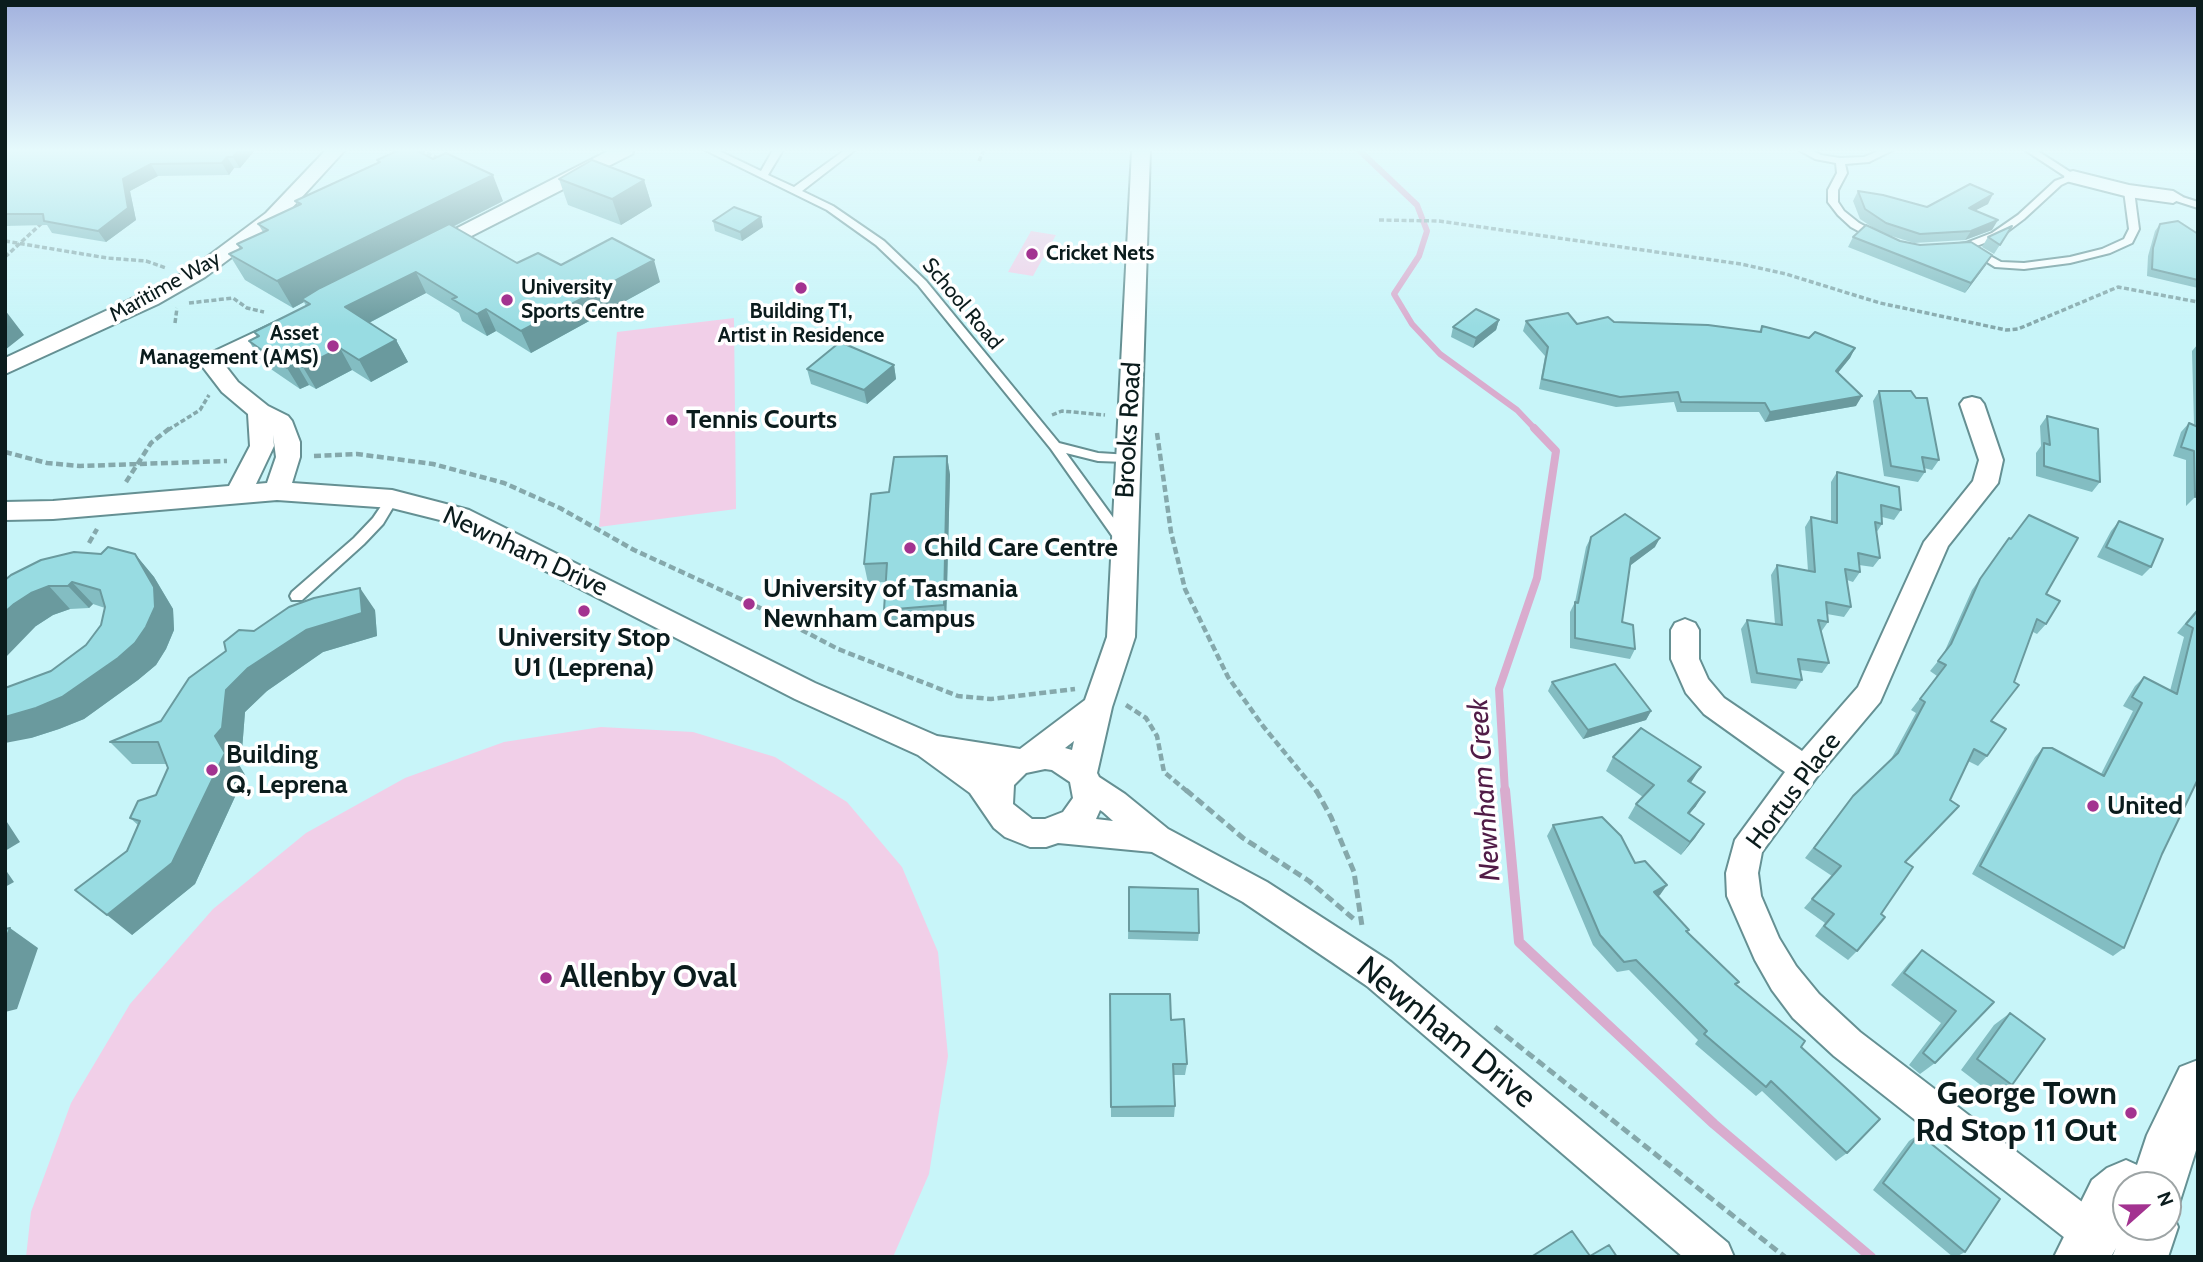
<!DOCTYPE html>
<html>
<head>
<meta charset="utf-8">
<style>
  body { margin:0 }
  #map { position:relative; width:2203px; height:1262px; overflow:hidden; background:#c8f5f9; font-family:Cabin,sans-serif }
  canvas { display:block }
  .frame { position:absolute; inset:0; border:7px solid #0b1c1d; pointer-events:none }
  .north { position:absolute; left:2112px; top:1171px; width:70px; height:70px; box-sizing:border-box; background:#fff; border:2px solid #9da4a5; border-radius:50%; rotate:69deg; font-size:19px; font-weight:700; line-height:28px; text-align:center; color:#0b1c1d }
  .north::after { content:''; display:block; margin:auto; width:24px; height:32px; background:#a33390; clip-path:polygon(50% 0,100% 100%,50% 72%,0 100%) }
</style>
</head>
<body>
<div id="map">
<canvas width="2203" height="1262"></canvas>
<div class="frame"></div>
<div class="north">N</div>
</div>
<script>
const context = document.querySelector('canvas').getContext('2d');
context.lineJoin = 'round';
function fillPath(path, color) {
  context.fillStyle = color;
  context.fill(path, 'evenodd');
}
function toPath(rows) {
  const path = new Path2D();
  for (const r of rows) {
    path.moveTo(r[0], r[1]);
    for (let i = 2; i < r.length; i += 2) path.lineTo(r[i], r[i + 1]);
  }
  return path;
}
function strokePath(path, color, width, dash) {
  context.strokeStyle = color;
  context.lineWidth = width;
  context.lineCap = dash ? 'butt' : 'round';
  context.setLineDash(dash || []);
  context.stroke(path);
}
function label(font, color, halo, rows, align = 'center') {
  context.font = font + ' Cabin,sans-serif';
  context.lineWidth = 7;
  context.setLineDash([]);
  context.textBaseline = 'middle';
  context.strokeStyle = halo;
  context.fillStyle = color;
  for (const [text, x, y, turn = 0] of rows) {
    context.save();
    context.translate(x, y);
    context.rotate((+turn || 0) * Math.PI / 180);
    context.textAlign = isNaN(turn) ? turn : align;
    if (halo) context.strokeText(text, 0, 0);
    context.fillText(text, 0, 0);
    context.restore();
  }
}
fillPath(toPath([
  [1031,231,1056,235,1033,276,1008,272],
  [734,318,736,509,599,527,617,332],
  [601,727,693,732,775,757,847,802,902,867,938,952,948,1056,929,1174,893,1257,26,1257,31,1212,71,1103,130,1004,213,909,306,833,405,778,504,742]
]), '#f1cfe8');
strokePath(toPath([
  [1359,150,1417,205,1427,231,1419,256,1394,294,1412,324,1440,354,1517,410,1536,430]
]), '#d9acce', 6);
strokePath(toPath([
  [1505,792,1499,689,1537,578,1556,451,1534,428]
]), '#d9acce', 8);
strokePath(toPath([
  [1505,790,1519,942,1714,1124,1871,1257]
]), '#d9acce', 10);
const service = toPath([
  [705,150,717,150,761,171,773,150,783,150,768,175,794,187,845,150,855,150,802,191,833,206,884,241,926,281,1059,443,1098,453,1130,455,1132,458,1126,462,1098,461,1066,453,1128,538,1130,541,1128,544,1118,544,1051,449,918,285,876,245,827,210,705,150],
  [1799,150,1811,150,1821,155,1840,158,1864,157,1881,150,1893,150,1869,162,1845,164,1847,173,1838,190,1838,202,1844,211,1859,223,1883,236,1883,240,1875,240,1851,227,1838,215,1828,202,1828,190,1837,173,1836,163,1815,159,1799,150],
  [2025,150,2036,150,2078,177,2061,185,2024,219,2000,237,1974,247,2001,262,2024,263,2070,257,2102,249,2124,239,2129,229,2124,191,2129,188,2134,191,2139,229,2132,243,2110,253,2070,263,2024,269,1995,267,1971,252,1971,248,1953,249,1953,245,1966,243,1992,233,2018,215,2055,181,2066,177,2025,150],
  [2173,194,2198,202,2198,208,2170,199,2170,195,2173,194],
  [392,495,398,499,383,524,364,544,302,600,292,600,290,596,292,592,354,538,373,518,388,496,392,495]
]);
const minor = toPath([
  [326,150,345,150,280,221,205,277,158,304,5,374,5,358,142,294,191,269,266,213,326,150],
  [610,150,634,150,632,154,438,253,431,255,424,253,421,249,424,245,610,150],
  [1132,150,1150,150,1135,637,1112,707,1097,773,1099,777,1125,794,1168,829,1267,882,1391,962,1728,1243,1734,1257,1683,1257,1367,986,1243,902,1152,852,1058,843,1046,847,1030,847,1005,837,994,828,970,793,918,755,795,699,452,523,392,508,277,500,53,519,5,520,5,502,53,501,229,486,250,446,248,414,222,392,199,362,202,357,283,319,291,321,294,326,291,331,224,364,238,382,268,406,288,416,292,421,300,442,300,457,292,483,392,490,469,510,815,683,937,736,1020,749,1085,700,1107,637,1132,150],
  [273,435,276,457,267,483,256,484,274,446,273,435],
  [1074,741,1072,750,1065,748,1074,741],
  [1045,769,1052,770,1070,782,1073,798,1063,812,1045,819,1032,819,1013,804,1014,785,1026,773,1045,769],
  [1100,810,1103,812,1113,821,1096,819,1100,810],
  [2073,171,2129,185,2173,191,2183,197,2173,203,2129,197,2066,181,2064,177,2066,173,2073,171],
  [1972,397,1980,399,1984,404,2003,460,1998,483,1948,546,1880,702,1816,778,1762,852,1758,873,1761,896,1779,938,1796,966,1819,994,1860,1032,2107,1221,2113,1235,2107,1249,2093,1255,2079,1249,1834,1056,1793,1018,1772,990,1755,960,1727,896,1726,873,1735,840,1785,772,1704,714,1686,693,1671,659,1671,630,1675,623,1685,619,1695,623,1699,630,1699,659,1708,679,1724,698,1802,751,1858,687,1924,542,1973,481,1979,460,1960,404,1964,399,1972,397]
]);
const secondary = toPath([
  [2198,1060,2198,1144,2179,1204,2170,1208,2178,1227,2168,1257,2112,1257,2116,1248,2111,1257,2054,1257,2092,1180,2107,1168,2126,1160,2137,1165,2147,1135,2180,1067,2198,1060],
  [2126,1185,2168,1185,2168,1227,2126,1227,2126,1185]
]);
strokePath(service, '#659093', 4);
strokePath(minor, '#659093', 4);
strokePath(secondary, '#659093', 4);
strokePath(toPath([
  [420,150,440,159],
  [979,161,984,150],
  [1379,220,1439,221,1741,264,1786,274,1880,303,2006,330,2018,329,2118,287,2198,302],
  [5,241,107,258,146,261,166,268],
  [5,257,43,222],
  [189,303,233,298,247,308,264,312],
  [175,323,177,308],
  [1052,415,1062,411,1105,415],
  [168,430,200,410,209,395]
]), '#85a8ab', 3.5, [5, 2.5]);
strokePath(toPath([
  [1157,433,1171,532,1185,589,1228,677,1263,726,1317,792],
  [5,452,47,463,80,466,227,461],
  [314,456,357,454,433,464,504,483,560,508,634,550,758,607,838,649,958,696,991,699,1075,689],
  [126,482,151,443,170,428],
  [89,543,97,529],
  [1126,705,1146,718,1157,736,1164,772,1188,792]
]), '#85a8ab', 4.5, [7, 3.5]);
strokePath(toPath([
  [1186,790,1243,838,1309,881,1355,920],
  [1316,790,1331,817,1354,872,1362,926],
  [1495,1027,1785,1257]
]), '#85a8ab', 5, [9, 4.5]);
fillPath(service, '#fff');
fillPath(minor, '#fff');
fillPath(secondary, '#fff');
fillPath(toPath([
  [5,150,255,150,240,168,234,168,229,175,158,176,130,191,136,220,106,242,52,233,47,225,5,226],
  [377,160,503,201,453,227,517,263,561,265,660,282,531,353,496,331,487,336,462,321,459,313,426,293,369,323,396,340,408,362,371,382,352,370,316,389,309,385,300,389,262,363,249,341,257,337,254,332,306,306,304,302,293,308,245,280,229,254,240,249,237,244,263,232,258,224,298,206,295,201,378,163],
  [559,179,644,180,652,206,621,225,568,205],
  [1858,191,1927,207,1988,204,1975,210,1992,230,1965,240,1914,243,1885,234,1900,241,1986,265,1965,293,1848,247,1853,237,1878,231,1860,219,1853,201],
  [761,217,763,227,742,241,715,231,713,221],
  [2160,224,2198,234,2198,288,2147,276,2148,256,2155,231],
  [2012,226,1994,254,1982,247,1988,237],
  [1499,320,1496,330,1473,348,1451,337,1453,327],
  [1526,321,1577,324,1614,322,1759,332,1762,326,1809,338,1855,348,1850,358,1838,373,1856,406,1765,422,1759,412,1677,412,1674,402,1616,407,1539,389,1545,356,1523,331],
  [2198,344,2198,498,2197,492,2195,497,2186,506,2186,460,2173,456,2181,432,2189,423,2194,425,2192,351],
  [894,365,896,379,867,404,811,384,807,369],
  [1879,391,1939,460,1932,470,1924,468,1925,472,1918,482,1884,476,1873,401],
  [2047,416,2100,482,2092,492,2036,476,2036,453,2041,446,2040,426],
  [947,456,950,475,946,624,888,629,884,610,885,582,868,583,864,564],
  [1837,472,1901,510,1894,520,1882,517,1882,524,1876,533,1880,558,1873,567,1859,565,1860,572,1853,582,1847,580,1851,607,1844,617,1827,614,1828,622,1821,632,1829,663,1822,673,1800,670,1802,680,1796,689,1751,683,1741,629,1747,620,1775,624,1771,575,1777,565,1808,571,1805,527,1811,517,1831,522,1831,482],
  [2119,521,2151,567,2142,576,2097,557,2111,531],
  [1591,537,1655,547,1630,565,1622,622,1635,649,1630,659,1570,648,1570,612,1575,602,1586,547],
  [2009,538,2046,594,2046,624,2037,634,2033,632,1991,721,1987,756,1978,766,1968,761,1905,862,1881,914,1857,951,1848,960,1815,936,1825,923,1804,908,1832,876,1805,858,1853,796,1891,759,1916,713,1911,710,1937,676,1930,671,1943,655,1972,590],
  [101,554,135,554,154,577,173,609,174,630,166,649,156,665,138,680,84,719,59,729,31,738,51,671,86,645,101,625,105,608,93,604,89,608,70,609,53,615,36,626,5,580],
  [2198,608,2198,779,2162,854,2124,948,2113,956,1972,874,2035,757,2043,748,2101,774,2133,711,2123,706,2135,686,2144,677,2170,691,2184,637,2177,633],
  [375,610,377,636,323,652,267,691,245,712,242,750,235,758,245,775,195,884,132,935,127,851,138,825,130,818,156,795,168,768,166,764,132,764,110,742,161,721,254,631],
  [1552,682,1651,711,1646,720,1583,739,1548,691],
  [1613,757,1692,781,1690,783,1696,806,1689,814,1704,824,1681,855,1628,818,1636,804,1643,797,1606,771],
  [1553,825,1635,863,1660,895,1658,896,1687,932,1739,982,1736,985,1801,1047,1847,1153,1836,1161,1762,1091,1756,1096,1695,1044,1698,1040,1629,970,1617,972,1593,945,1547,836],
  [1129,887,1199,933,1198,941,1128,939],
  [1922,950,1994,1002,1935,1063,1920,1074,1909,1065,1941,1023,1891,985,1909,963],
  [1110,994,1171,1020,1187,1064,1185,1075,1174,1075,1175,1106,1174,1117,1111,1117],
  [2010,1013,2012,1085,1995,1096,1961,1070,1994,1025],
  [1919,1134,1965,1252,1956,1257,1953,1257,1873,1190,1909,1141]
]), '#83bdc2');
fillPath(toPath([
  [239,150,255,150,240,168,233,157],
  [227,157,234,168,229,175,222,163],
  [151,164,158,176,130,191,136,220,106,242,98,231,123,179],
  [493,175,503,201,306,301,302,299,304,302,293,308,277,281],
  [644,180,652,206,621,225,612,199],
  [1993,194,1988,204,1963,217,1969,208],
  [761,217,763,227,742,241,740,232],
  [1998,220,1992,230,1965,240,1971,231],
  [1992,255,1986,265,1965,293,1971,283],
  [654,260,660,282,531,353,521,331],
  [416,272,426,293,357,329,345,307],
  [486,309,496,331,487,336,477,314],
  [5,310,24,335,5,350],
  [1499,320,1496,330,1473,348,1476,338],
  [396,340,408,362,371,382,359,360],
  [340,348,352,370,316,389,303,367],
  [1855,348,1850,358,1831,381,1836,371],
  [296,363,309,385,300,389,287,368],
  [894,365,896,379,867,404,864,390],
  [1862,396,1856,406,1765,422,1770,412],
  [947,456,950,475,946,624,944,605],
  [1660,538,1655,547,1627,568,1631,558],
  [135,554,154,577,173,609,174,630,166,649,156,665,138,680,84,719,59,729,31,738,5,743,5,717,118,658],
  [72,582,93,604,89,608,68,586],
  [49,586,70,609,53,615,36,626,5,658,5,612,14,604,31,593],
  [360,588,375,610,377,636,323,652,267,691,245,712,242,750,235,758,245,775,195,884,132,935,107,915,215,736,226,690,248,668],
  [1651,711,1646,720,1583,739,1588,730],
  [1701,767,1692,781,1679,795,1688,781],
  [1705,792,1696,806,1679,826,1688,813],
  [5,819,20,842,5,851],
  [1704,824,1695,838,1681,855,1690,842],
  [5,869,14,882,5,887],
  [1667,885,1660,895,1647,903,1654,892],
  [10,928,38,948,17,1009,5,1012,5,941]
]), '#6a9a9e');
const building = toPath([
  [5,150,239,150,233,157,227,157,222,163,151,164,123,179,128,208,98,231,44,221,43,214,5,214,5,150],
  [399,150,416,150,433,159,446,153,493,175,277,281,229,254,242,248,237,244,268,230,258,224,301,204,295,201,380,162,377,160,399,150],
  [592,160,644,180,612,199,559,179,592,160],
  [1970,184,1993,194,1969,208,1998,220,1971,231,1920,234,1886,223,1865,209,1858,191,1883,195,1927,207,1970,184],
  [734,207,761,217,740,232,713,221,734,207],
  [2178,221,2198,234,2198,280,2152,269,2153,248,2160,224,2178,221],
  [449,224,517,263,538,253,561,265,612,238,654,260,521,331,486,309,477,314,452,299,457,297,416,272,345,307,396,340,359,360,340,348,303,367,296,363,287,368,249,341,259,336,254,332,310,304,302,299,320,288,449,224],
  [1866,225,1900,241,1920,245,1971,242,1992,255,1971,283,1853,237,1866,225],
  [2012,226,2000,245,1988,237,2012,226],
  [1476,309,1499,320,1476,338,1453,327,1476,309],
  [1568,313,1577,324,1608,317,1614,322,1708,325,1761,332,1762,326,1809,338,1815,332,1855,348,1836,371,1862,396,1770,412,1765,403,1681,402,1678,392,1620,397,1542,379,1548,347,1526,321,1568,313],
  [840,342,894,365,864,390,807,369,840,342],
  [1879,391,1911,391,1916,398,1927,398,1939,460,1922,457,1925,472,1891,466,1879,391],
  [2047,416,2098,429,2100,482,2044,466,2044,443,2050,445,2047,416],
  [2189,423,2198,427,2198,490,2195,497,2194,451,2181,447,2189,423],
  [947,456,944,605,884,610,887,563,864,564,871,494,889,492,894,457,947,456],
  [1837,472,1899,487,1901,510,1881,505,1882,524,1875,522,1880,558,1858,553,1860,572,1845,569,1851,607,1826,602,1828,622,1818,620,1829,663,1798,659,1802,680,1757,673,1747,620,1782,625,1777,565,1815,572,1811,517,1837,523,1837,472],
  [1625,514,1660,538,1631,558,1622,622,1633,625,1635,649,1575,638,1575,602,1578,603,1591,537,1625,514],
  [2029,515,2078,538,2046,594,2060,601,2046,624,2037,619,2014,682,2019,685,1991,721,2006,729,1987,756,1974,749,1950,800,1959,806,1905,862,1913,867,1881,914,1885,917,1857,951,1824,926,1834,914,1812,899,1841,866,1814,848,1853,796,1898,753,1925,702,1920,699,1946,665,1938,661,1951,644,1980,579,2009,538,2011,539,2029,515],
  [2119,521,2163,539,2151,567,2106,547,2119,521],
  [108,547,135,554,154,587,155,607,146,627,135,643,118,658,62,697,36,708,5,717,5,688,51,671,86,645,101,625,105,607,100,590,72,582,68,586,49,586,31,593,14,604,5,612,5,580,11,575,41,560,74,552,101,554,108,547],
  [360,588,362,613,306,630,248,668,226,690,222,728,215,736,225,753,172,863,107,915,75,890,127,851,140,821,130,818,138,801,156,795,168,768,158,742,110,742,161,721,189,678,226,651,224,642,239,630,254,631,289,607,314,598,360,588],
  [2198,610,2198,779,2162,854,2124,948,1980,866,2043,748,2052,748,2104,776,2142,703,2132,697,2144,677,2177,694,2193,628,2186,624,2198,610],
  [1615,664,1651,711,1588,730,1552,682,1615,664],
  [1641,728,1701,767,1688,781,1705,792,1688,813,1704,824,1690,842,1636,804,1654,785,1613,757,1641,728],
  [1602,817,1621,836,1635,863,1645,861,1667,885,1654,892,1689,930,1686,931,1739,982,1735,984,1805,1041,1801,1047,1880,1119,1847,1153,1771,1081,1766,1087,1704,1034,1707,1031,1636,960,1624,962,1600,935,1553,825,1602,817],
  [1129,887,1198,889,1199,933,1129,931,1129,887],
  [10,928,5,941,5,929,10,928],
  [1922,950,1994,1002,1935,1063,1923,1053,1956,1011,1904,973,1922,950],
  [1110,994,1170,994,1171,1020,1184,1019,1187,1064,1173,1064,1175,1106,1111,1107,1110,994],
  [2010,1013,2045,1039,2012,1085,1977,1059,2010,1013],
  [1919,1134,2000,1199,1965,1252,1883,1183,1919,1134],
  [1572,1231,1590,1256,1609,1245,1617,1257,1531,1257,1572,1231]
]);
fillPath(building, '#98dce2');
strokePath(building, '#6a9a9e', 2);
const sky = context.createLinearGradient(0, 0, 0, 327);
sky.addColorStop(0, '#a2b1de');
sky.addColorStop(0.46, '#e6fafc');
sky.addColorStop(1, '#e6fafc00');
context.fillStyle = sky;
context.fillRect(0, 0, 2203, 327);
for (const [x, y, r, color] of [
  [1032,254,7,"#a33390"],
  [801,288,7,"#a33390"],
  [507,300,7,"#a33390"],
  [333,346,7,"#a33390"],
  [672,420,7,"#a33390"],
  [910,548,7,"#a33390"],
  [749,604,7,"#a33390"],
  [584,611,7,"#a33390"],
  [212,770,7,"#a33390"],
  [2093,806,7,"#a33390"],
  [546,978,7,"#a33390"],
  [2131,1113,7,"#a33390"]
]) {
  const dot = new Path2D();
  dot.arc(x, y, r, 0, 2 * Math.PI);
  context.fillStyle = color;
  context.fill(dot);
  strokePath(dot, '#fff', 2.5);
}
label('bold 21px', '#0b1c1d', '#fff', [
  ["Cricket Nets",1046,254],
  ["University",521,288],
  ["Sports Centre",521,312],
  ["Building T1,",801,312,"center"],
  ["Artist in Residence",801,336,"center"],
  ["Asset",319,334,"right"],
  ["Management (AMS)",319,358,"right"]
], 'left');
label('21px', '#0b1c1d', '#fff', [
  ["Maritime Way",165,287,-29],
  ["School Road",962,304,50]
]);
label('bold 26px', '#0b1c1d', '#fff', [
  ["Tennis Courts",686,420],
  ["Child Care Centre",924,548],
  ["University of Tasmania",763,589],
  ["Newnham Campus",763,619],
  ["University Stop",584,638,"center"],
  ["U1 (Leprena)",584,668,"center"],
  ["Building",226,755],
  ["Q, Leprena",226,785],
  ["United",2107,806]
], 'left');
label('26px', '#0b1c1d', '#fff', [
  ["Brooks Road",1129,430,-87],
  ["Newnham Drive",525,552,25],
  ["Hortus Place",1794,791,-53]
]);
label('italic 28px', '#511c47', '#fff', [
  ["Newnham Creek",1485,790,-94]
]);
label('bold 32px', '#0b1c1d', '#fff', [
  ["Allenby Oval",560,978],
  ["George Town",2117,1095,"right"],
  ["Rd Stop 11 Out",2117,1132,"right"]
], 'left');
label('32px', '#0b1c1d', '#fff', [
  ["Newnham Drive",1446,1033,39]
]);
</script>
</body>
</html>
